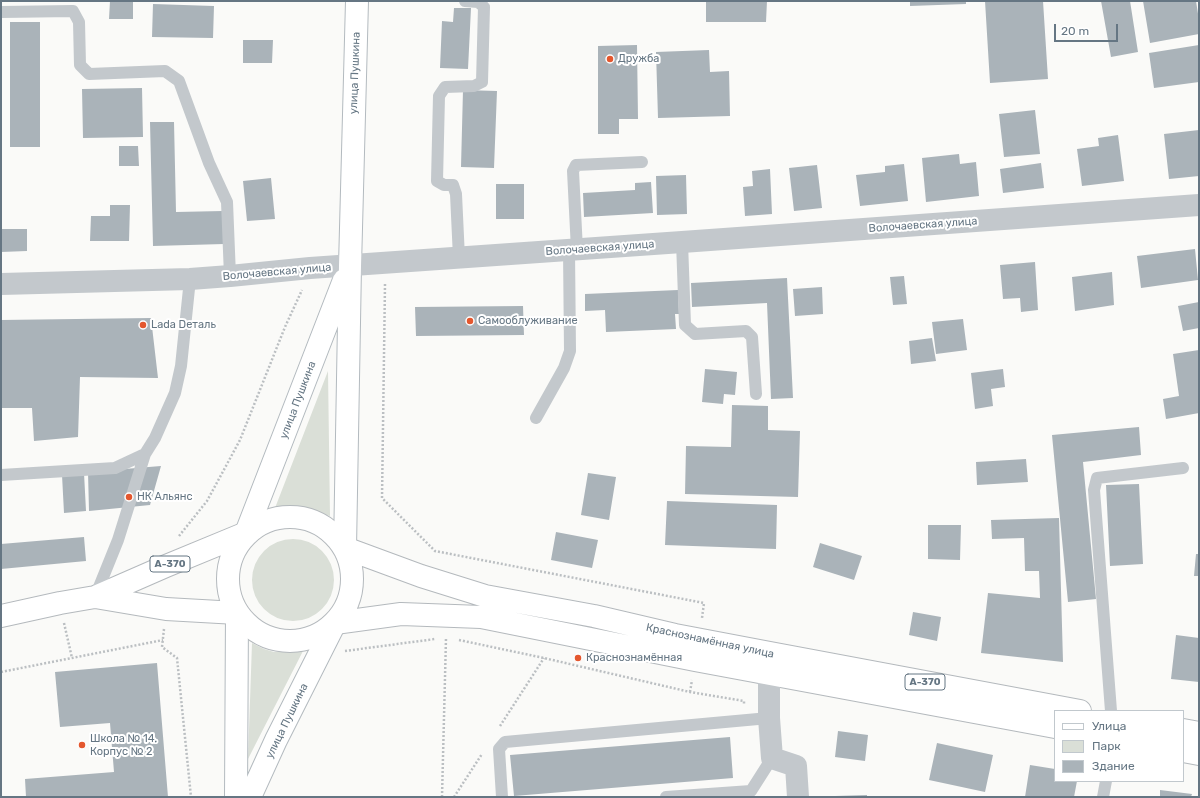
<!DOCTYPE html>
<html>
<head>
<meta charset="utf-8">
<style>
  body { margin:0 }
  #map { position:relative; width:1200px; height:798px; overflow:hidden; background:#fafaf8; font-family:Rubik,sans-serif }
  canvas { display:block }
  .frame { position:absolute; inset:0; border:2px solid #657683; pointer-events:none }
  .legend { position:absolute; left:1054px; top:710px; width:130px; height:72px; box-sizing:border-box; background:#fff; border:1px solid #c1c8cd; margin:0; padding:5px 7px; list-style:none; font-size:12px; color:#657683 }
  .legend li { display:flex; align-items:center; gap:8px; height:20px }
  .legend b { width:20px; border:1px solid #c1c8cd }
  .scale { position:absolute; left:1054px; top:24px; width:64px; height:18px; box-sizing:border-box; border:2px solid #657683; border-top:0; padding-left:5px; font-size:12px; line-height:14px; white-space:nowrap; color:#657683; -webkit-text-stroke:3px #fff; paint-order:stroke }
</style>
</head>
<body>
<div id="map">
<canvas width="1200" height="798"></canvas>
<div class="frame"></div>
<ul class="legend">
<li><b style="height:5px;background:#fff"></b>Улица</li>
<li><b style="height:11px;background:#dadfd7"></b>Парк</li>
<li><b style="height:11px;background:#aab3b9"></b>Здание</li>
</ul>
<div class="scale">20 m</div>
</div>
<script>
const context = document.querySelector('canvas').getContext('2d');
context.lineJoin = 'round';
function fillPath(path, color) {
  context.fillStyle = color;
  context.fill(path, 'evenodd');
}
function toPath(rows) {
  const path = new Path2D();
  for (const r of rows) {
    if (r.length === 3) {
      path.moveTo(r[0] + r[2], r[1]);
      path.arc(r[0], r[1], r[2], 0, 2 * Math.PI);
      continue;
    }
    path.moveTo(r[0], r[1]);
    for (let i = 2; i < r.length; i += 2) path.lineTo(r[i], r[i + 1]);
  }
  return path;
}
function strokePath(path, color, width, dash) {
  context.strokeStyle = color;
  context.lineWidth = width;
  context.lineCap = dash ? 'butt' : 'round';
  context.setLineDash(dash || []);
  context.stroke(path);
}
function label(font, color, halo, rows, align = 'center') {
  context.font = font + ' Rubik,sans-serif';
  context.lineWidth = 4;
  context.setLineDash([]);
  context.textBaseline = 'middle';
  context.strokeStyle = halo;
  context.fillStyle = color;
  for (const [text, x, y, turn = 0] of rows) {
    context.save();
    context.translate(x, y);
    context.rotate((+turn || 0) * Math.PI / 180);
    context.textAlign = isNaN(turn) ? turn : align;
    if (halo) context.strokeText(text, 0, 0);
    context.fillText(text, 0, 0);
    context.restore();
  }
}
fillPath(toPath([
  [328,371,330,516,293,507,275,508],
  [293,580,41],
  [252,643,264,649,274,652,303,651,248,759]
]), '#dadfd7');
fillPath(toPath([
  [110,1,133,1,133,19,109,19],
  [706,1,767,1,766,22,706,22],
  [910,1,966,1,966,4,910,6],
  [985,1,1043,1,1048,79,990,83],
  [1101,1,1130,1,1138,52,1111,57],
  [1143,1,1196,1,1199,20,1199,34,1150,43],
  [153,4,214,6,213,38,152,37],
  [454,8,471,8,468,69,440,68,442,21,453,22],
  [10,22,40,22,40,147,10,147],
  [243,40,273,40,272,63,243,63],
  [637,45,638,119,619,119,619,134,598,134,598,46],
  [1199,45,1199,82,1154,88,1149,53],
  [709,50,710,72,729,71,730,116,658,118,656,52],
  [142,88,143,137,83,138,82,89],
  [463,90,497,91,494,168,461,167],
  [1035,110,1040,154,1004,157,999,114],
  [150,122,174,122,176,212,223,211,224,244,153,246],
  [1199,130,1199,176,1169,179,1164,134],
  [1118,135,1124,181,1082,186,1077,149,1099,146,1098,138],
  [119,146,138,146,139,166,119,166],
  [959,154,960,164,976,162,979,196,926,202,922,158],
  [1041,163,1044,188,1003,193,1000,169],
  [904,164,908,201,860,206,856,175,885,172,885,166],
  [817,165,822,208,794,211,789,168],
  [770,169,772,214,745,216,743,187,753,186,752,171],
  [686,175,687,214,657,215,656,176],
  [271,178,275,219,247,221,243,181],
  [651,182,653,213,584,217,583,193,635,190,635,183],
  [496,184,524,184,524,219,496,219],
  [110,205,130,205,129,241,90,241,91,216,110,216],
  [1,229,27,229,27,251,1,252],
  [1195,249,1198,280,1141,288,1137,256],
  [1035,262,1038,310,1021,312,1020,298,1003,299,1000,265],
  [1112,272,1114,305,1075,311,1072,277],
  [904,276,907,304,893,305,890,277],
  [787,278,793,398,771,399,767,303,692,307,691,283],
  [822,287,823,314,795,316,793,289],
  [678,290,679,314,675,314,676,329,606,332,605,310,585,311,585,294],
  [1199,302,1199,328,1183,331,1178,306],
  [523,306,524,335,416,336,415,307],
  [151,318,158,378,80,377,78,437,34,441,32,408,1,408,1,320],
  [963,319,967,350,936,354,932,322],
  [932,338,936,361,911,364,909,341],
  [1199,350,1199,413,1166,419,1163,399,1179,396,1173,354],
  [705,369,737,372,735,395,724,394,723,404,702,402],
  [1003,369,1005,387,991,389,993,406,975,409,971,373],
  [732,405,768,406,768,430,800,431,798,497,685,494,686,446,731,447],
  [1139,427,1141,455,1083,462,1096,599,1068,602,1052,435],
  [1026,459,1028,482,977,485,976,462],
  [161,466,150,505,89,511,88,472],
  [84,473,86,511,64,513,62,475],
  [588,473,616,477,609,520,581,515],
  [1139,484,1143,564,1110,566,1106,485],
  [667,501,777,505,776,549,665,545],
  [1059,518,1063,662,981,653,988,593,1040,598,1039,571,1025,571,1024,538,992,539,991,520],
  [928,525,961,525,960,560,928,559],
  [556,532,598,540,592,568,551,560],
  [84,537,86,561,1,569,1,544],
  [820,543,862,556,854,580,813,567],
  [1196,554,1199,554,1199,576,1194,576],
  [913,612,941,617,937,641,909,635],
  [1176,635,1199,638,1199,682,1171,679],
  [157,663,168,797,26,797,25,779,114,772,110,723,60,727,55,672],
  [838,731,868,735,865,761,835,757],
  [730,737,733,778,514,796,510,755],
  [937,743,993,755,985,792,929,780],
  [1030,765,1055,769,1055,781,1077,781,1074,797,1025,797],
  [1160,790,1192,794,1191,797,1160,797],
  [867,795,867,797,835,797,835,796]
]), '#aab3b9');
const secondary = toPath([
  [246,533,344,280],
  [345,548,350,266,357,1],
  [236,797,237,613],
  [250,797,276,740,335,623]
]);
const highway = toPath([
  [290,579,62],
  [345,548,421,576,485,596,594,616,675,635,770,653,1080,711],
  [95,597,166,609,237,613],
  [1,616,60,603,95,597,166,566,246,533],
  [335,623,401,614,481,617,695,660,1055,727],
  [1183,730,1199,733],
  [1183,751,1199,754]
]);
strokePath(secondary, '#b3babf', 24);
strokePath(highway, '#b4b9bd', 24);
strokePath(toPath([
  [385,284,382,498,435,551,704,603,702,618],
  [179,536,207,501,240,440,285,327,302,290],
  [64,623,72,658],
  [164,629,162,647,177,658,191,797],
  [459,640,544,658,690,692,744,701,744,705],
  [345,651,435,639],
  [1,672,163,640],
  [690,692,692,680],
  [500,726,544,658],
  [442,797,446,638],
  [454,797,482,754]
]), '#bbbfc2', 2.5, [2, 2]);
strokePath(toPath([
  [1,12,73,11,79,22,80,65,89,74,165,71,179,81,209,163,227,202,230,276],
  [682,242,685,325,695,334,746,331,752,337,756,394],
  [577,250,573,171,576,165,642,162],
  [459,258,456,194,453,185,444,185,437,181,439,96,445,87,474,86,482,82,484,7,478,2,465,1],
  [536,418,564,368,570,351,569,250],
  [1,475,115,468,145,454,155,438,175,393,181,366,190,279],
  [95,597,118,540,145,454],
  [1111,711,1094,490,1097,478,1183,468],
  [502,797,499,749,505,742,769,718],
  [666,797,751,791,772,758],
  [1103,797,1106,781]
]), '#c3c8cc', 12);
strokePath(toPath([
  [1,284,190,279,230,276,310,268,682,242,1199,205],
  [769,674,769,718,772,758,796,766,798,797]
]), '#c3c8cc', 22);
strokePath(secondary, '#fff', 22);
strokePath(highway, '#fff', 22);
for (const [x, y, r, color] of [
  [610,59,4,"#e4572e"],
  [470,321,4,"#e4572e"],
  [143,325,4,"#e4572e"],
  [129,497,4,"#e4572e"],
  [578,658,4,"#e4572e"],
  [82,745,4,"#e4572e"]
]) {
  const dot = new Path2D();
  dot.arc(x, y, r, 0, 2 * Math.PI);
  context.fillStyle = color;
  context.fill(dot);
  strokePath(dot, '#fff', 1.5);
}
for (const [x, y, w] of [
  [170,564,40],
  [925,682,40]
]) {
  const box = new Path2D();
  box.roundRect(x - w / 2, y - 8, w, 16, 3);
  context.fillStyle = '#fff';
  context.fill(box);
  strokePath(box, '#657683', 1);
}
label('bold 10px', '#657683', null, [
  ["А-370",170,564],
  ["А-370",925,682]
]);
label('11px', '#657683', '#fff', [
  ["Дружба",618,59],
  ["Самооблуживание",478,321],
  ["Lada Dеталь",151,325],
  ["НК Альянс",137,497],
  ["Краснознамённая",586,658],
  ["Школа № 14.",90,739],
  ["Корпус № 2",90,752]
], 'left');
label('11px', '#657683', '#fff', [
  ["улица Пушкина",355,73,-88],
  ["Волочаевская улица",923,225,-4],
  ["Волочаевская улица",600,248,-4],
  ["Волочаевская улица",277,272,-5],
  ["улица Пушкина",298,400,-69],
  ["Краснознамённая улица",710,641,12],
  ["улица Пушкина",287,721,-64]
]);
</script>
</body>
</html>
